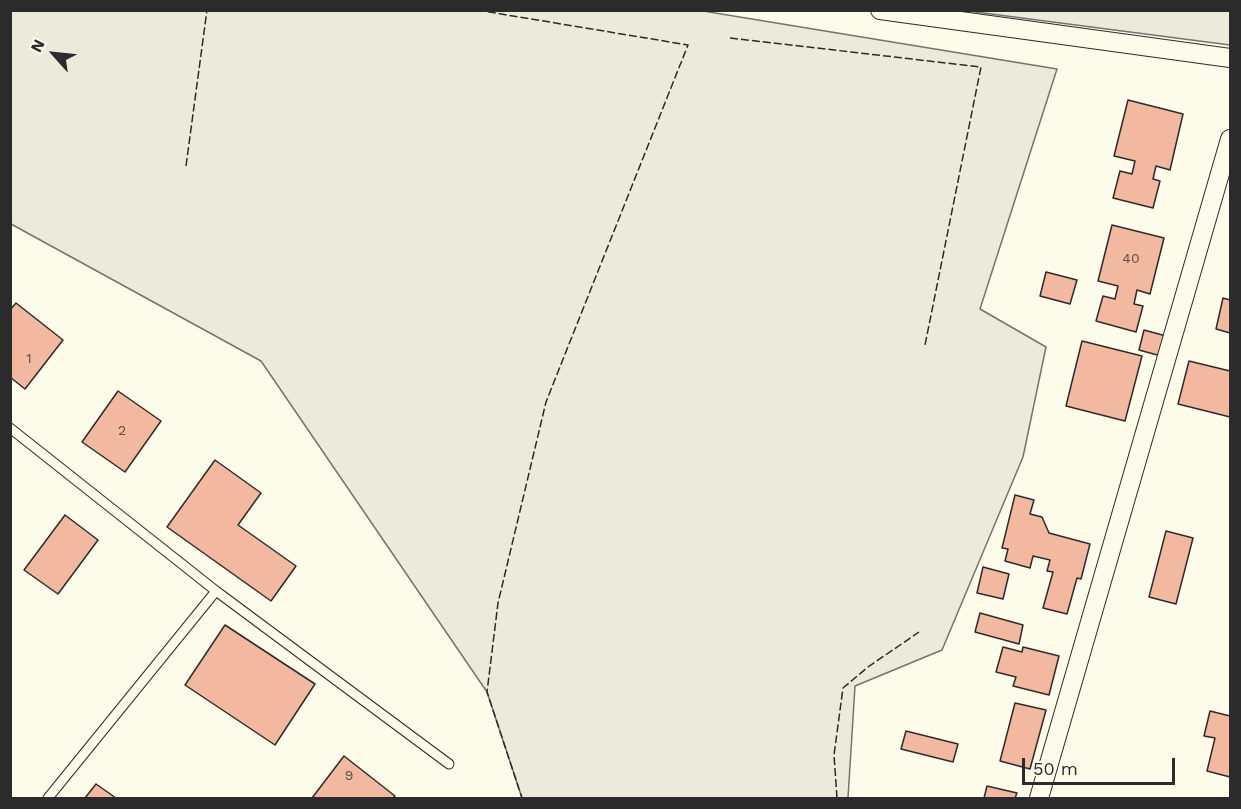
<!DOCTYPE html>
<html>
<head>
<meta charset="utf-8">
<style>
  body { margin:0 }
  #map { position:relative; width:1241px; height:809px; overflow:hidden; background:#fdfbea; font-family:"Work Sans",sans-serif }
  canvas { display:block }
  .frame { position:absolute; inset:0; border:12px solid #2b2b2b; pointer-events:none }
  .north { position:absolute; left:24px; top:24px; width:60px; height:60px; -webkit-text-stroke:4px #fdfbea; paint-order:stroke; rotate:297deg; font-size:16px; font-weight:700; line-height:24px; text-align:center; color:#2b2b2b }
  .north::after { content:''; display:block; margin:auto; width:21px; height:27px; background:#2b2b2b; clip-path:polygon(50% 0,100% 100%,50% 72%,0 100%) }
  .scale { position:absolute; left:1022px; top:758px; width:153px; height:27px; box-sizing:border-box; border:3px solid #2b2b2b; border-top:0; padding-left:8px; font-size:18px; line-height:21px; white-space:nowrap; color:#2b2b2b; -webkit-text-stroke:4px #fdfbea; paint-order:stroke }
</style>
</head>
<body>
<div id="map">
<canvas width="1241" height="809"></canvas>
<div class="frame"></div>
<div class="north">N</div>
<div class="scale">50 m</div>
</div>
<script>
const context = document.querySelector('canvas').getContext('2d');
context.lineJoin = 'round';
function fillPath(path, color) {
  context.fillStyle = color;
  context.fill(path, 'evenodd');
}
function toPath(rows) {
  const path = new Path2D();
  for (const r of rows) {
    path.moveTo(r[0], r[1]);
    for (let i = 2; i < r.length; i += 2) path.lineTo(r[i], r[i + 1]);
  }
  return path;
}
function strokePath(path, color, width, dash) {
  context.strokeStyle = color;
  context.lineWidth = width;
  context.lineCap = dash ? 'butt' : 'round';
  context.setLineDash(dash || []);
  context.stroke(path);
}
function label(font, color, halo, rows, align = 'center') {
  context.font = font + ' "Work Sans",sans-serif';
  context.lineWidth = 4.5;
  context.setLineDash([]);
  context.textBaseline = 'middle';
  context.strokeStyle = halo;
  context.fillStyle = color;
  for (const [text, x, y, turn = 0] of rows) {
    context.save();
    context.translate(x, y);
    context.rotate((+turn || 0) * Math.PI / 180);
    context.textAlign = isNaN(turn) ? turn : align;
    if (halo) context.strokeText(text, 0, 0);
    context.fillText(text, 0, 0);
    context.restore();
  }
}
const green = toPath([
  [10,11,703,11,1057,69,980,309,1046,347,1023,457,942,650,855,686,848,798,522,798,487,692,261,361,11,224,10,11],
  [968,11,1230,11,1230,45,968,11]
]);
fillPath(green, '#ecebdb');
strokePath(green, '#74746e', 1.5);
const building = toPath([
  [1128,100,1183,114,1170,170,1156,166,1153,179,1160,181,1153,208,1113,198,1120,171,1132,174,1135,161,1114,156,1128,100],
  [1112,225,1164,238,1150,294,1137,290,1134,304,1143,306,1136,332,1096,321,1103,296,1115,299,1118,286,1098,281,1112,225],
  [1046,272,1077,280,1070,304,1040,296,1046,272],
  [1223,298,1230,300,1230,333,1216,329,1223,298],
  [16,303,63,340,25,389,10,377,10,310,16,303],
  [1144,330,1166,336,1161,356,1139,350,1144,330],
  [1082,341,1142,356,1125,421,1066,406,1082,341],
  [1189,361,1230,371,1230,417,1178,404,1189,361],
  [118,391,161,421,125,472,82,442,118,391],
  [215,460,261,493,238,525,296,566,271,601,167,527,215,460],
  [1015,495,1034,500,1030,514,1042,517,1049,533,1090,544,1081,579,1077,578,1067,614,1043,608,1053,572,1047,571,1050,560,1033,556,1030,568,1005,561,1008,549,1002,548,1015,495],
  [65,515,98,540,58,594,24,570,65,515],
  [1166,531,1193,538,1176,604,1149,597,1166,531],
  [983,567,1009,574,1003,599,977,593,983,567],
  [980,613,1023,625,1019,644,975,632,980,613],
  [225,625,315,684,275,745,185,685,225,625],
  [1003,647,1022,652,1023,647,1059,656,1049,695,1013,686,1016,677,996,672,1003,647],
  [1015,703,1046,710,1030,769,1000,761,1015,703],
  [1210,711,1230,716,1230,777,1207,771,1215,738,1204,736,1210,711],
  [906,731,958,744,953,762,901,749,906,731],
  [344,756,395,796,393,798,312,798,344,756],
  [96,784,116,798,85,798,96,784],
  [987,786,1017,793,1015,798,984,798,987,786]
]);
fillPath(building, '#f2b8a0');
strokePath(building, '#2b2b2b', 1.5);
const service = toPath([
  [10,428,216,591,449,764],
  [48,798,216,591]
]);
const minor = toPath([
  [880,10,1230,58],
  [1039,798,1230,139]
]);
strokePath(service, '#2b2b2b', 11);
strokePath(minor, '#2b2b2b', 20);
strokePath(service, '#fdfbea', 9);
strokePath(minor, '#fdfbea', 18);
strokePath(toPath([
  [477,10,688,45,546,402,498,603,487,692,522,798],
  [730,38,981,67,925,345],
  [186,166,207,10],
  [837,798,834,755,843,688,868,667,919,632]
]), '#2b2b2b', 1.5, [8, 3]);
label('14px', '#5d4e48', null, [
  ["40",1131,259],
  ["1",29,359],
  ["2",122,431],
  ["9",349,776]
]);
</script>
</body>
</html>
